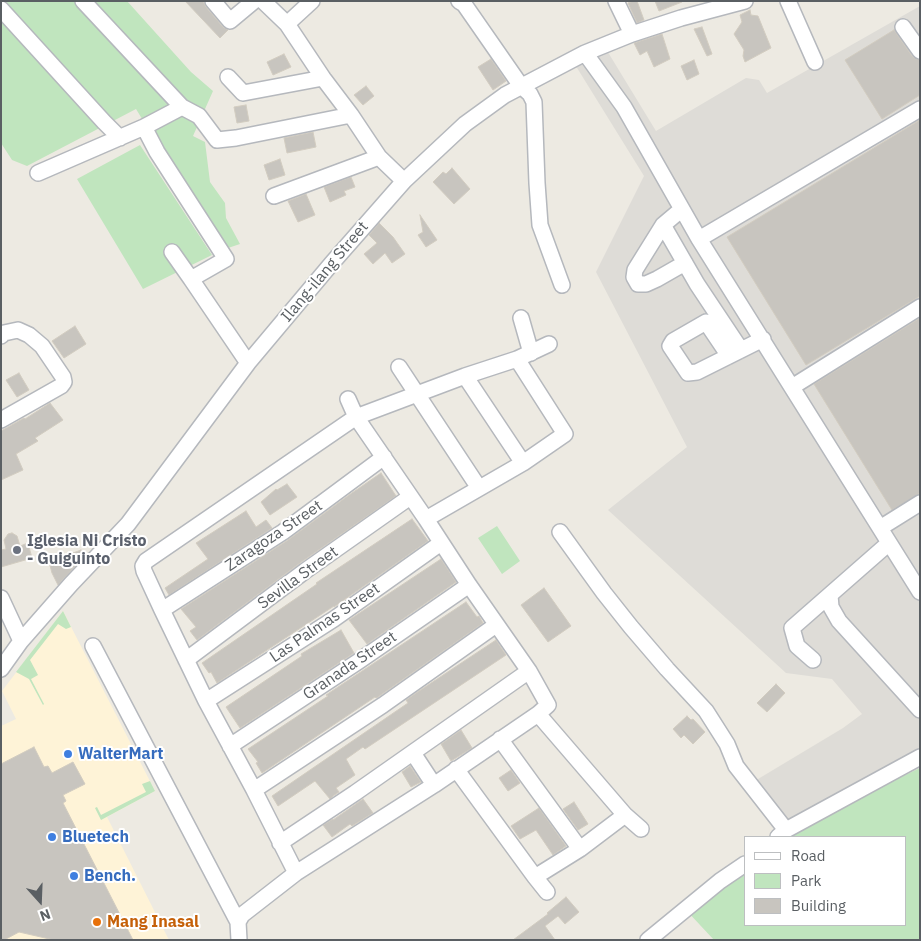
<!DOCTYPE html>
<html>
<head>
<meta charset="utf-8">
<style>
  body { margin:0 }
  #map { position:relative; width:921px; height:941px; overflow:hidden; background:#edeae2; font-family:"IBM Plex Sans",sans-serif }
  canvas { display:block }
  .frame { position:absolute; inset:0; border:2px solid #5a5f63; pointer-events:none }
  .legend { position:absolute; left:744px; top:836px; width:162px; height:90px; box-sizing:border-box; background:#fff; border:1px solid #bdbfc1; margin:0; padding:6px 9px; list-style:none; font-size:15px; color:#5a5f63 }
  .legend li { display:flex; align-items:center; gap:10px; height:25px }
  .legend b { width:25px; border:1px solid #bdbfc1 }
  .north { position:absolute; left:15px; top:876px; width:50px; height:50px; -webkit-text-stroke:4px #fff; paint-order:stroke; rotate:160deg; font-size:14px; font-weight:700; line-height:20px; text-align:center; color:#5a5f63 }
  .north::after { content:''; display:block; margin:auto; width:18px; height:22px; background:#5a5f63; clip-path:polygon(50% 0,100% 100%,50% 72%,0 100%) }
</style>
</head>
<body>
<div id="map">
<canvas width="921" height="941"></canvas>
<div class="frame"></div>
<ul class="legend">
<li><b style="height:6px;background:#fff"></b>Road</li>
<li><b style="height:14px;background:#c0e5be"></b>Park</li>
<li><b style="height:14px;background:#c8c5bf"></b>Building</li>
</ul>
<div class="north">N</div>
</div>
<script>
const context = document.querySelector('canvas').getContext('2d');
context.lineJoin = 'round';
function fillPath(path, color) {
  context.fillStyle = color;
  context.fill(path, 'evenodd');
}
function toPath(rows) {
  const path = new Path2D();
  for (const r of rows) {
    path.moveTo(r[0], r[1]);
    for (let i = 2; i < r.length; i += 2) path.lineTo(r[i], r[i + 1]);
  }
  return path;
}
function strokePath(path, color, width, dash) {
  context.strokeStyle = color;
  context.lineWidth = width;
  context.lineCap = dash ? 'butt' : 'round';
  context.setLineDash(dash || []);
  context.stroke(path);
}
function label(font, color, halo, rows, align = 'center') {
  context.font = font + ' "IBM Plex Sans",sans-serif';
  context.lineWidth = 4;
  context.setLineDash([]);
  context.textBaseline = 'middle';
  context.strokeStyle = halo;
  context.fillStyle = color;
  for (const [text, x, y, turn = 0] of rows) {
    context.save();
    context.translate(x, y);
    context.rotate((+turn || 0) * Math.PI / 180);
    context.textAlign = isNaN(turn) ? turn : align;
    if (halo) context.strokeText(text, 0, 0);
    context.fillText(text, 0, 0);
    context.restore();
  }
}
fillPath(toPath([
  [63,611,155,791,107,817,169,940,1,940,1,726,16,719,2,691]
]), '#fef3d7');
fillPath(toPath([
  [920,6,920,768,790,829,753,782,843,728,862,714,832,679,786,673,608,510,687,447,596,272,644,176,574,63,606,49,656,131,746,78,759,80,767,93]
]), '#dedcd7');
fillPath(toPath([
  [1,1,127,1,191,72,213,91,193,136,205,142,210,182,225,203,226,218,240,244,222,250,136,109,27,166,12,160,1,143],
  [140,145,212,255,143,289,77,179],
  [497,526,520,561,502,574,478,538],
  [63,611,71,627,66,629,58,624,30,660,38,675,31,679,44,704,43,705,29,679,16,672],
  [920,768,920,940,714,940,686,910,745,864,745,925,905,925,905,837,779,837,790,829],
  [150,781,155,791,101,820,95,808,97,807,101,815,146,792,142,784]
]), '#c0e5be');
const building = toPath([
  [185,1,203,1,206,7,223,27,228,30,220,38,185,1],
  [633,1,637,1,644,20,637,23,628,3,633,1],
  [655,1,681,1,682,2,659,11,655,1],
  [750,10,751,15,758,16,771,48,745,62,743,56,744,50,734,34,742,22,740,15,750,10],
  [702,27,712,54,707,56,694,29,702,27],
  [894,30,912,56,916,59,920,60,920,95,882,119,845,60,894,30],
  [662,34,670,59,654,67,647,51,640,55,634,43,662,34],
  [284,54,291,67,273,75,267,62,284,54],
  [491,59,506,81,493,90,478,67,491,59],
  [694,60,699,74,687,80,681,66,694,60],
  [366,86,374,96,363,105,354,95,366,86],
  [246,105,249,121,237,123,234,107,246,105],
  [920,120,920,296,806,365,727,237,920,120],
  [313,132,316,147,287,153,284,138,313,132],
  [280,159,285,175,269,180,264,165,280,159],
  [452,168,470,189,454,204,433,182,443,172,446,174,452,168],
  [351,177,355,187,344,191,346,195,330,202,324,187,351,177],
  [306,194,315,215,298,222,288,201,306,194],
  [420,215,437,240,426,247,418,235,423,232,420,215],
  [379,223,393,237,405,254,392,263,385,253,373,264,364,254,377,243,369,235,379,223],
  [920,318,920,493,892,510,814,384,920,318],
  [75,326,86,344,64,358,52,341,75,326],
  [19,373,29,390,17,397,6,380,19,373],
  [50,403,63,420,35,438,38,441,16,454,23,470,1,480,1,431,24,418,25,419,50,403],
  [381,473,396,496,300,563,197,640,190,631,196,627,181,609,288,540,349,495,381,473],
  [287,484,297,497,270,515,261,502,276,489,277,490,287,484],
  [246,511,256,527,266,520,272,528,169,595,165,588,208,559,196,543,246,511],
  [412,519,428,541,334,607,334,606,217,683,211,672,209,673,202,663,317,584,316,583,412,519],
  [12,533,17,536,20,546,28,543,32,558,1,567,1,550,6,549,4,540,8,534,12,533],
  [81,550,84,557,82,559,77,561,78,563,58,585,52,573,49,562,81,550],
  [441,559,456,582,367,644,349,620,441,559],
  [544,588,571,626,548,642,521,605,544,588],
  [466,602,477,617,479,616,483,623,378,697,376,698,375,697,262,773,256,763,258,762,248,749,328,696,326,695,466,602],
  [341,630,354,653,240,728,226,707,302,656,301,654,341,630],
  [496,640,506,655,365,749,363,747,346,759,355,775,336,788,339,792,333,796,330,799,315,781,278,806,272,796,408,703,406,700,416,693,496,640],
  [776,684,785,693,767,712,757,703,776,684],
  [687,716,691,720,693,719,705,732,693,744,684,735,681,738,673,729,687,716],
  [461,730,472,748,451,761,441,744,461,730],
  [34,747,44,767,48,766,52,773,73,762,85,784,63,795,66,801,63,803,133,940,54,940,19,932,4,940,1,940,1,764,34,747],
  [410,766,421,782,411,787,402,772,410,766],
  [511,770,520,783,508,791,499,778,511,770],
  [363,799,373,813,352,826,350,824,332,837,323,825,333,819,333,820,363,799],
  [574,802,588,824,578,830,563,809,574,802],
  [539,808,566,846,553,855,536,830,520,839,511,826,539,808],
  [566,897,579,912,565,924,558,916,545,926,555,940,513,940,548,914,547,913,566,897]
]);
fillPath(building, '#c8c5bf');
strokePath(building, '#d2ccc0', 1);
const minor = toPath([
  [83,1,182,107,199,116,217,140,236,138,351,115],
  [213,1,230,21,254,1],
  [263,1,287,24,323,78,351,115,379,157,404,181],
  [459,1,464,4,521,86,530,94,534,102,537,183,540,225,562,285],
  [616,1,632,34],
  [788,1,815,62],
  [1,9,104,122,120,138],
  [287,24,312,1],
  [903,27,920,51],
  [585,53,624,107,699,239,920,592],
  [228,77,243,93,323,78],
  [144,127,157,152,226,259,191,279,248,363],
  [38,173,144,127,182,107],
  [274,196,379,157],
  [682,209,663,225,635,270,634,277,638,284,646,284,657,279,685,263],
  [663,225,697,284,741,350],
  [699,239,920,109],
  [172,252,191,279],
  [521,318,531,353],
  [1,336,4,333,18,330,29,335,42,346,63,377,64,382,61,386,1,420],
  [729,356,706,322,673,341,670,346,688,373,697,372,763,339],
  [399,367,479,488],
  [465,376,523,463],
  [792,387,920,307],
  [426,519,523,463,565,434,517,359],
  [880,528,920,503],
  [560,532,604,593,631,627,667,669,706,711,727,744,736,766,786,830],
  [830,595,831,607,839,621,920,710],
  [1,598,21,641],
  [162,610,283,532,384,457],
  [93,646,238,922,239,940],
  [186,660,305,571,410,497],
  [813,660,797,646,792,628,889,543],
  [1,669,21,641,71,584,128,524,248,363,332,263,404,181,465,124,505,95,585,53,632,34,681,18,745,1],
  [206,701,334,619,441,543],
  [538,714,625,815,641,829],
  [500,739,580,849],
  [230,746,359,661,469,585],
  [413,753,434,785],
  [456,769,535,877,547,892],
  [254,790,383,705,496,625],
  [778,837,786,830,920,757],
  [280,843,355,793,529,671],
  [296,873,254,790,206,701,162,610,144,571,143,566,146,561,356,417,465,376,517,359,549,344],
  [535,877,580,849,625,815],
  [238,922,242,915,296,873,434,785,538,714,548,705,529,671,469,585,426,519,356,417,348,399],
  [648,940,720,881,745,864]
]);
strokePath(minor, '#b5b8bd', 18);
strokePath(minor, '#fff', 15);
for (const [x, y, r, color] of [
  [17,550,5,"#6b7280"],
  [68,754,5,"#3f7fe0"],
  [52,837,5,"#3f7fe0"],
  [74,876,5,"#3f7fe0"],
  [97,922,5,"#e8710a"]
]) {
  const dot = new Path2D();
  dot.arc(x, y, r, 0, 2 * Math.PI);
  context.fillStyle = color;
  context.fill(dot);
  strokePath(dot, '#fff', 2);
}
label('16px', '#5a5f63', '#fff', [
  ["Ilang-ilang Street",325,272,-50],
  ["Zaragoza Street",274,536,-34],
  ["Sevilla Street",298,578,-36],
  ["Las Palmas Street",325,623,-34],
  ["Granada Street",350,666,-34]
]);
label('bold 16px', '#5b616d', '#fff', [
  ["Iglesia Ni Cristo",27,541],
  ["- Guiguinto",27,559]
], 'left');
label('bold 16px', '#366cbe', '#fff', [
  ["WalterMart",78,754],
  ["Bluetech",62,837],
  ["Bench.",84,876]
], 'left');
label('bold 16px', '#c56008', '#fff', [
  ["Mang Inasal",107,922]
], 'left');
</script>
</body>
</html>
